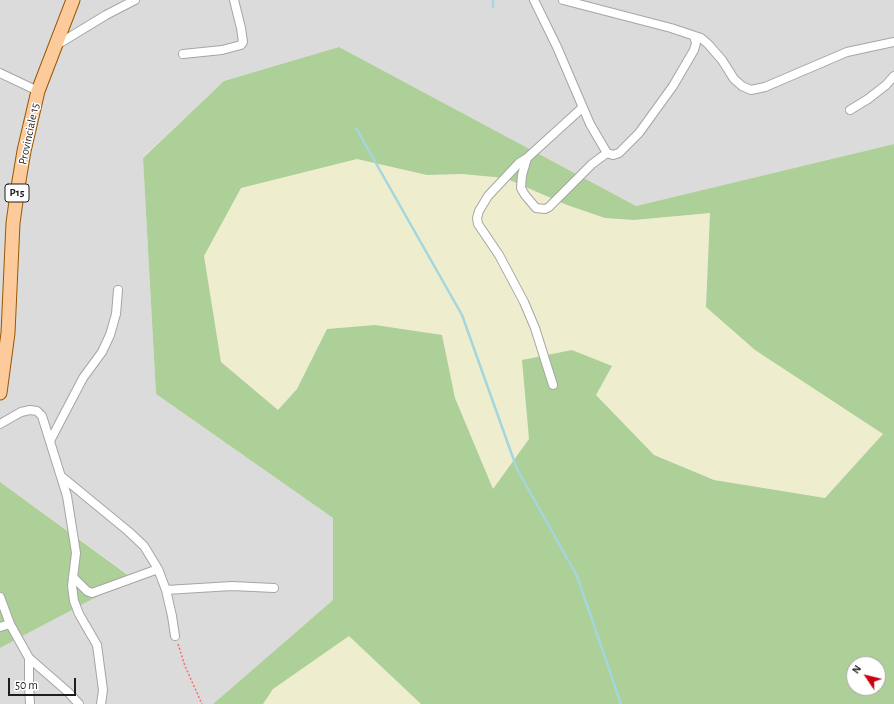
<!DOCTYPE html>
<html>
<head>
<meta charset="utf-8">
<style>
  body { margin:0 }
  #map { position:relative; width:894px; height:704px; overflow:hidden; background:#efeae4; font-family:"Alegreya Sans",sans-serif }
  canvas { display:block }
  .north { position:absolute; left:846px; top:656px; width:40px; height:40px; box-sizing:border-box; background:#fff; border:1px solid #a5a5a5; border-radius:50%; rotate:305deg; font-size:11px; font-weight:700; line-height:16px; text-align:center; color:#1e1e1e }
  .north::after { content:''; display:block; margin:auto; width:14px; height:18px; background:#cc0013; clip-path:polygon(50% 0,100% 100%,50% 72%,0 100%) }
  .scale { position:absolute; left:8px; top:678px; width:68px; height:18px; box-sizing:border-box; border:2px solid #1e1e1e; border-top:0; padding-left:5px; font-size:12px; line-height:14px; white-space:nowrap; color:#1e1e1e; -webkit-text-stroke:3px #fff; paint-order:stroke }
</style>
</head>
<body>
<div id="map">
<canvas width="894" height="704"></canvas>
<div class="north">N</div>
<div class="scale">50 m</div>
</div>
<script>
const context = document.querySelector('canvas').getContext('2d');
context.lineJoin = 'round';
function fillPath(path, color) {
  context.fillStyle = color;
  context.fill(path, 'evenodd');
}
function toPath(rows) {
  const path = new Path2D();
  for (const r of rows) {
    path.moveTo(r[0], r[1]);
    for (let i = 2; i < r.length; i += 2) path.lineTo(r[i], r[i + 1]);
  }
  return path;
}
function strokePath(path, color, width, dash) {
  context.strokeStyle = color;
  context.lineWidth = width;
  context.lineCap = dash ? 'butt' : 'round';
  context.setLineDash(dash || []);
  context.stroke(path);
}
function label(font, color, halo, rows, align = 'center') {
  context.font = font + ' "Alegreya Sans",sans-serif';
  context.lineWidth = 3;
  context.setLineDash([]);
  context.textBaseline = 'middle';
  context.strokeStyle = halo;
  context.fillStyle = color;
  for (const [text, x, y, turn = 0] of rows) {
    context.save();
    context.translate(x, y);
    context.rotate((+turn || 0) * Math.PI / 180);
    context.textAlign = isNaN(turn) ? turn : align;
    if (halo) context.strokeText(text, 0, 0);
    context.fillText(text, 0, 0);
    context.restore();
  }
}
fillPath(toPath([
  [0,0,894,0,894,144,636,206,339,47,224,81,143,157,156,394,333,518,333,600,213,704,0,704,0,648,132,577,0,482]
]), '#dcdbdb');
fillPath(toPath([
  [357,159,427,175,462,174,505,178,567,205,634,220,710,213,706,307,755,350,883,434,825,498,714,480,654,455,596,395,522,360,529,439,493,489,455,398,442,335,327,329,297,389,278,410,221,362,204,256,241,188],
  [350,635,421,704,263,704,273,689]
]), '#eeeecf');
fillPath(toPath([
  [339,47,636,206,894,144,894,704,421,704,349,636,273,689,263,704,213,704,333,600,333,518,156,394,143,158,224,81],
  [357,159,427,175,462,174,505,178,567,205,605,218,634,220,710,213,706,307,755,350,883,434,825,498,714,480,654,455,596,395,612,366,572,350,522,360,529,439,493,489,455,398,442,335,375,325,327,329,297,389,278,410,221,362,204,256,241,188],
  [854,664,878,664,878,688,854,688],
  [0,482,132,578,0,648]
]), '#adcf98');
strokePath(toPath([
  [493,7,493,0],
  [356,128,462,315,517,469,577,576,621,704]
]), '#a4d6dd', 2.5);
const minor = toPath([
  [534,0,557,47,590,124,607,153,613,155,619,153,639,133,673,86,694,50,696,43,694,36],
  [563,0,671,28,701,38,708,44,722,60,734,79,742,86,751,90,765,87,847,52,894,42],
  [55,46,106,15,135,0],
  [183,54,222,50,241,45,243,42,241,28,234,0],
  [0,73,38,91],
  [582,108,527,158,522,175,521,188,525,195,536,208,545,209,549,207,592,164,607,153],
  [850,110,868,99,886,85,894,76],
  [527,158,519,163,488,196,479,211,477,218,478,224,499,255,524,302,535,328,553,385],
  [0,424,21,412,30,410,37,411,42,416,67,496,76,553,72,586,74,601,79,614,97,645,103,690,101,704],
  [50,441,83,378,102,352,110,335,116,314,118,290],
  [61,476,128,531,144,546,158,569,166,590,172,616,175,636],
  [73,577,87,591,92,593,158,569],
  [166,590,232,586,274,588],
  [0,597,10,624,29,658,68,692,79,704],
  [0,627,10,624],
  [29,658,29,684,30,704]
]);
const primary = toPath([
  [0,393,8,333,13,223,18,187,24,151,38,91,73,0]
]);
strokePath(minor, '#a5a5a5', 10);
strokePath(primary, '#985700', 15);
strokePath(toPath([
  [178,644,185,666,202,704]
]), '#fb6a69', 1.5, [2, 2]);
strokePath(minor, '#fff', 8);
strokePath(primary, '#fdca9c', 13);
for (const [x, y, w] of [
  [17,193,24]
]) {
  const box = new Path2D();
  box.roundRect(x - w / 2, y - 9, w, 18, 3);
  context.fillStyle = '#fff';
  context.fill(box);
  strokePath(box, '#1e1e1e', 1);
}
label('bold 11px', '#1e1e1e', null, [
  ["P15",17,193]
]);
label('12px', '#1e1e1e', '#fff', [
  ["Provinciale 15",29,134,-78]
]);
</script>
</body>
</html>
